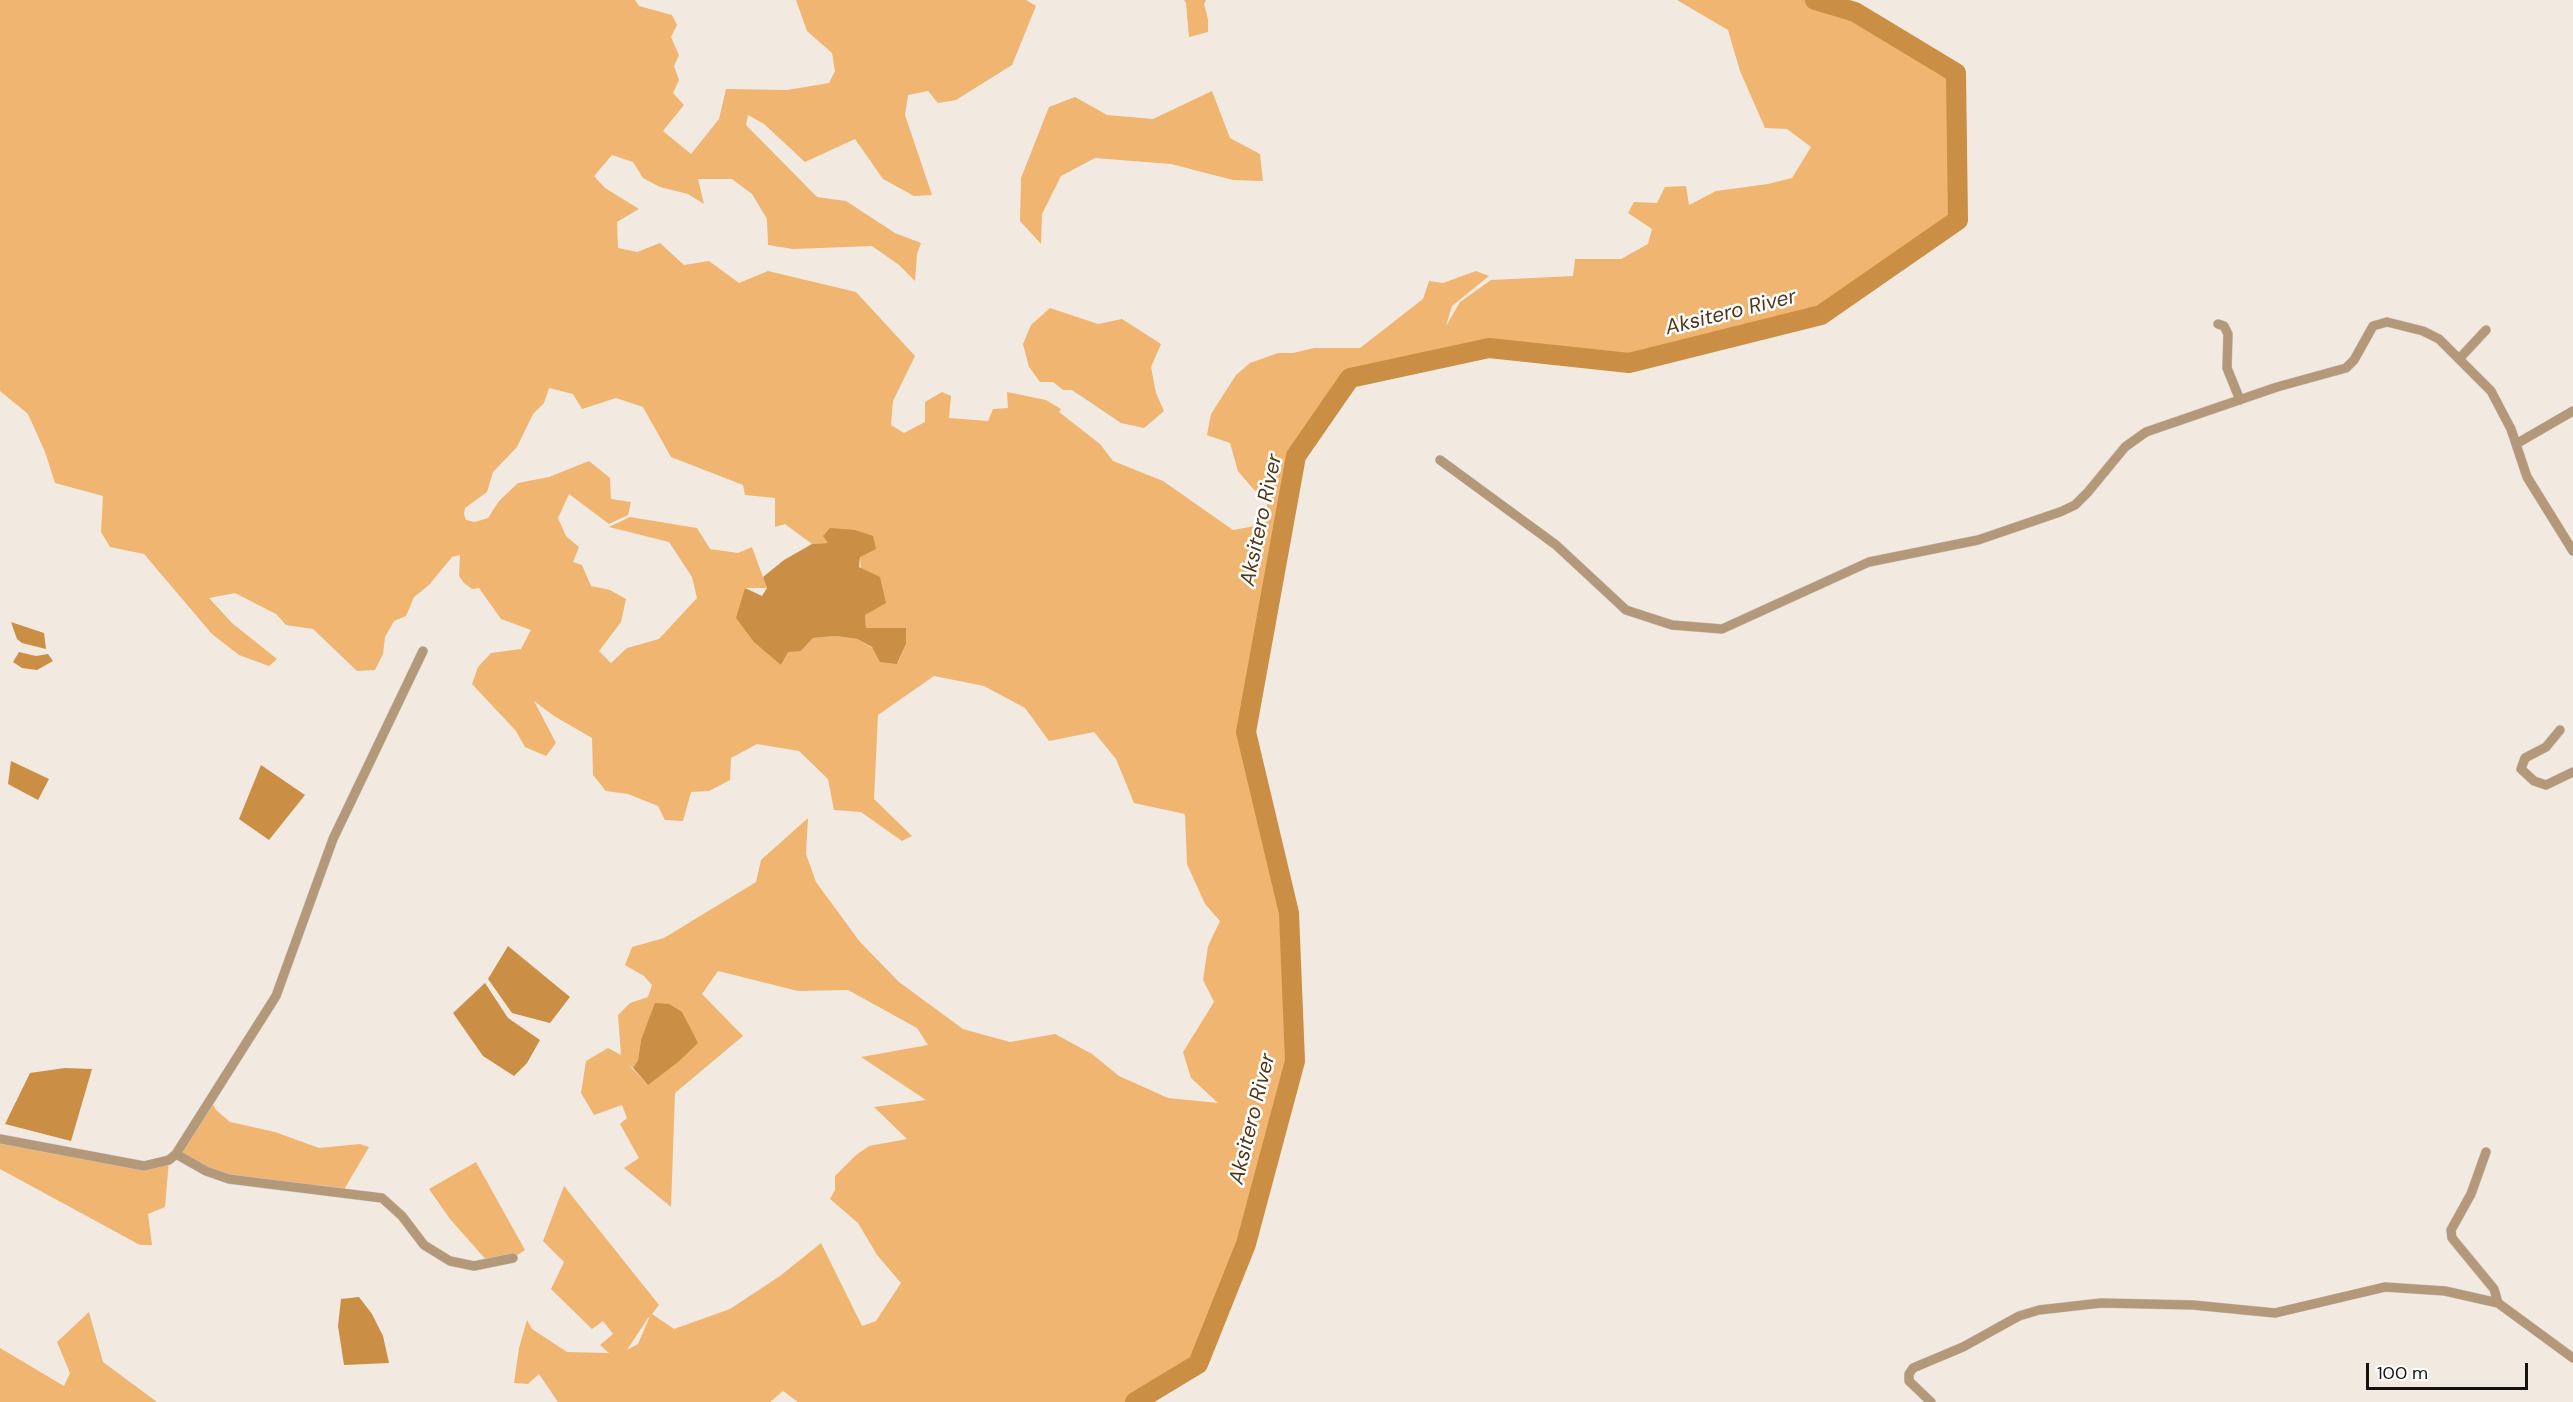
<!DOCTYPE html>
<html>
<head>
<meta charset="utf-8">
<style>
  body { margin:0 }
  #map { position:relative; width:2573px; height:1402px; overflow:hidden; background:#f2eae1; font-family:"DM Sans",sans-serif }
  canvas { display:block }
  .scale { position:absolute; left:2366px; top:1363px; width:162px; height:27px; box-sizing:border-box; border:3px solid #15120f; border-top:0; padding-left:8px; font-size:18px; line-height:21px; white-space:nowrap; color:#15120f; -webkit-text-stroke:4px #fff; paint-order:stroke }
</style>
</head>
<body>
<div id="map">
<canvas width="2573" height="1402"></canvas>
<div class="scale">100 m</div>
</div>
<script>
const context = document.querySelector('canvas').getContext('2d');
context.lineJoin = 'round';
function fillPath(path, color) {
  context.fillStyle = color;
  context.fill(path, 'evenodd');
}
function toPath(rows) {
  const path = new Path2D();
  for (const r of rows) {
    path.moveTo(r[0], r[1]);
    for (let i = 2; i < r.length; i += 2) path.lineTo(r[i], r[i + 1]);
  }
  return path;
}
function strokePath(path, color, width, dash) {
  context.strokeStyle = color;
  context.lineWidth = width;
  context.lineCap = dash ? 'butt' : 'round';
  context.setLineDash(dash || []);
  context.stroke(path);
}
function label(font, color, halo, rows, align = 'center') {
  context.font = font + ' "DM Sans",sans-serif';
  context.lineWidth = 5;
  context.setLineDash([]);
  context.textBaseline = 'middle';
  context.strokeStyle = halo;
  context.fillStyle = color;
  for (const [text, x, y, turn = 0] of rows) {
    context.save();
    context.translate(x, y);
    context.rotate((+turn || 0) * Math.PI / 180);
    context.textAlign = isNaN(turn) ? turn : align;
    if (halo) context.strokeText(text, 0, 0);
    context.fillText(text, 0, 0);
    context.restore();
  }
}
fillPath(toPath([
  [0,0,635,0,639,6,672,15,677,25,671,37,679,55,674,66,679,80,673,93,684,105,663,131,691,154,719,119,726,89,787,90,829,83,835,71,832,53,807,31,796,0,1026,0,1036,6,1012,65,956,100,938,103,928,91,908,95,905,115,932,195,914,196,883,179,855,139,805,162,764,124,748,115,746,125,817,197,846,201,895,233,921,243,917,254,915,281,899,265,872,246,793,249,768,245,767,219,752,194,732,179,698,179,704,204,688,194,660,187,643,178,633,162,612,155,594,176,605,188,639,209,617,222,618,248,637,252,660,243,684,265,709,261,739,283,768,271,856,292,915,356,893,401,891,425,904,433,925,422,925,402,942,392,951,396,949,418,988,421,993,409,1008,408,1007,392,1046,400,1061,409,1059,412,1100,444,1113,461,1163,481,1233,530,1260,525,1270,497,1254,490,1238,471,1230,443,1207,435,1211,414,1236,375,1250,363,1278,353,1293,353,1314,348,1360,348,1423,299,1429,281,1443,283,1476,271,1489,276,1452,306,1446,326,1460,302,1491,280,1573,276,1575,259,1621,259,1648,244,1652,229,1628,213,1634,202,1657,203,1665,187,1686,186,1689,205,1716,191,1768,184,1792,178,1811,147,1787,129,1765,128,1740,71,1728,30,1677,0,1815,0,1855,12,1956,73,1958,220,1821,315,1629,363,1489,348,1350,378,1296,456,1246,732,1289,913,1295,1061,1246,1244,1198,1364,1134,1402,798,1402,783,1391,770,1402,558,1402,539,1374,528,1384,514,1383,519,1348,527,1320,532,1329,567,1352,609,1353,600,1345,613,1334,603,1321,592,1329,551,1289,564,1262,543,1241,564,1186,659,1305,652,1314,674,1329,730,1309,780,1276,821,1243,862,1326,876,1321,901,1283,877,1255,858,1223,830,1199,835,1190,835,1176,856,1155,869,1146,907,1139,874,1107,926,1100,861,1057,928,1045,917,1028,848,990,798,991,718,971,702,994,743,1036,675,1093,671,1207,624,1168,639,1158,620,1124,627,1118,622,1105,594,1115,581,1093,586,1061,608,1048,621,1055,618,1015,630,1003,648,997,652,985,644,976,625,965,632,947,664,938,756,882,761,860,808,818,806,854,816,882,860,942,899,982,963,1029,1010,1042,1055,1034,1092,1054,1119,1076,1168,1098,1218,1103,1191,1078,1183,1052,1214,1002,1203,980,1208,946,1220,921,1205,904,1187,864,1185,814,1134,803,1116,759,1094,732,1049,741,1025,708,984,686,934,676,878,715,874,799,912,836,902,841,861,812,834,810,828,779,799,751,757,744,731,758,730,780,709,791,691,792,683,821,665,820,658,806,628,794,606,791,593,775,592,738,554,716,534,701,556,743,546,756,525,747,516,731,472,684,478,667,491,653,521,649,531,630,501,619,479,588,472,589,464,583,459,576,460,555,452,557,429,585,414,597,406,616,394,621,385,637,383,654,375,670,357,671,313,629,286,625,276,614,235,593,209,598,232,623,277,659,269,666,239,655,212,634,144,554,110,547,101,532,103,496,55,483,45,452,28,414,0,391],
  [549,388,573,394,582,409,616,398,643,407,671,457,743,485,745,495,775,498,775,527,785,524,812,544,829,543,860,557,866,628,905,628,906,644,898,663,857,639,836,636,813,638,801,651,788,651,781,665,745,588,767,588,752,547,738,553,710,549,697,528,630,517,609,527,669,542,692,577,697,598,659,639,627,648,611,663,599,651,621,622,626,599,610,590,591,586,582,565,573,562,579,547,566,536,558,518,569,494,609,524,628,515,631,502,611,499,610,478,589,461,549,477,518,483,499,501,488,518,475,522,466,520,464,514,465,508,487,492,493,472,517,447,533,414,544,403],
  [641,1040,648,1085,629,1065,633,1068,638,1060],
  [650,1316,638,1344,627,1350,648,1318],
  [1184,0,1206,0,1204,4,1208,19,1208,32,1189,37,1186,3],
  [1212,91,1230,138,1260,154,1263,181,1233,180,1171,164,1095,158,1061,176,1042,214,1041,244,1020,221,1021,178,1049,107,1075,97,1107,115,1153,119],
  [1050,308,1098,324,1122,319,1161,344,1151,367,1156,393,1164,411,1144,428,1121,423,1072,390,1063,390,1053,382,1040,382,1029,367,1023,344,1031,325],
  [211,1100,216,1110,230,1122,275,1132,319,1148,360,1144,369,1147,342,1193,229,1179,176,1154],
  [0,1139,144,1166,169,1160,165,1207,148,1214,152,1245,140,1245,0,1169],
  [476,1162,525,1250,513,1258,489,1263,450,1219,429,1189],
  [89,1312,103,1362,157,1402,0,1402,0,1348,64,1386,70,1373,57,1342]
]), '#efb571');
fillPath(toPath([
  [830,528,855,530,873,536,876,549,860,557,859,567,880,577,886,603,865,615,866,628,906,628,906,644,897,664,880,662,872,647,857,639,836,636,813,638,801,651,788,652,781,665,754,642,736,618,745,588,762,596,767,588,763,577,784,560,812,544,828,543,823,536],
  [11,622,44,633,46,649,22,643,17,639],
  [19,652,36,656,48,654,53,661,37,670,22,668,13,662],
  [11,761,49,779,38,800,8,784],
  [261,765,305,795,269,840,239,819],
  [508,946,570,997,550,1023,512,1013,488,979],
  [485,983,508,1018,540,1040,527,1063,514,1076,483,1056,453,1013],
  [655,1003,669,1004,682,1012,698,1043,678,1062,648,1085,633,1068,638,1060,641,1040],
  [65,1068,92,1069,71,1141,5,1124,30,1073],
  [359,1297,372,1314,383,1336,389,1363,344,1365,338,1326,341,1299]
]), '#ca8e44');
strokePath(toPath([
  [1135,1402,1198,1364,1246,1244,1295,1061,1289,913,1246,732,1296,456,1350,378,1489,348,1629,363,1821,315,1958,220,1956,73,1855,12,1815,0]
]), '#ca8e44', 20);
const minor = toPath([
  [2218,324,2224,326,2228,334,2227,368,2240,400],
  [2459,359,2486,330],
  [2516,444,2573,411],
  [1440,460,1556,545,1626,610,1672,625,1722,629,1869,562,1978,540,2060,512,2075,505,2088,492,2125,447,2146,432,2277,387,2346,368,2354,360,2373,326,2387,322,2423,331,2439,339,2491,391,2511,429,2527,477,2573,551],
  [2560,730,2546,747,2525,758,2521,769,2534,781,2546,785,2573,772],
  [0,1139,144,1166,169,1160,176,1154,276,996,333,839,423,651],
  [2486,1152,2471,1194,2451,1230,2452,1238,2494,1289,2498,1303],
  [176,1154,206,1171,229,1179,382,1198,402,1216,424,1245,450,1261,474,1266,513,1258],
  [1931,1402,1909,1381,1909,1374,1913,1368,1963,1347,2019,1316,2039,1310,2101,1303,2193,1305,2275,1313,2385,1287,2445,1291,2498,1303,2573,1358]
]);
strokePath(minor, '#cfc7bf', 10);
strokePath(minor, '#b3987a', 9);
label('italic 21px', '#513718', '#fff', [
  ["Aksitero River",1731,313,-14],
  ["Aksitero River",1262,520,-78],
  ["Aksitero River",1253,1119,-76]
]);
</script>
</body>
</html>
